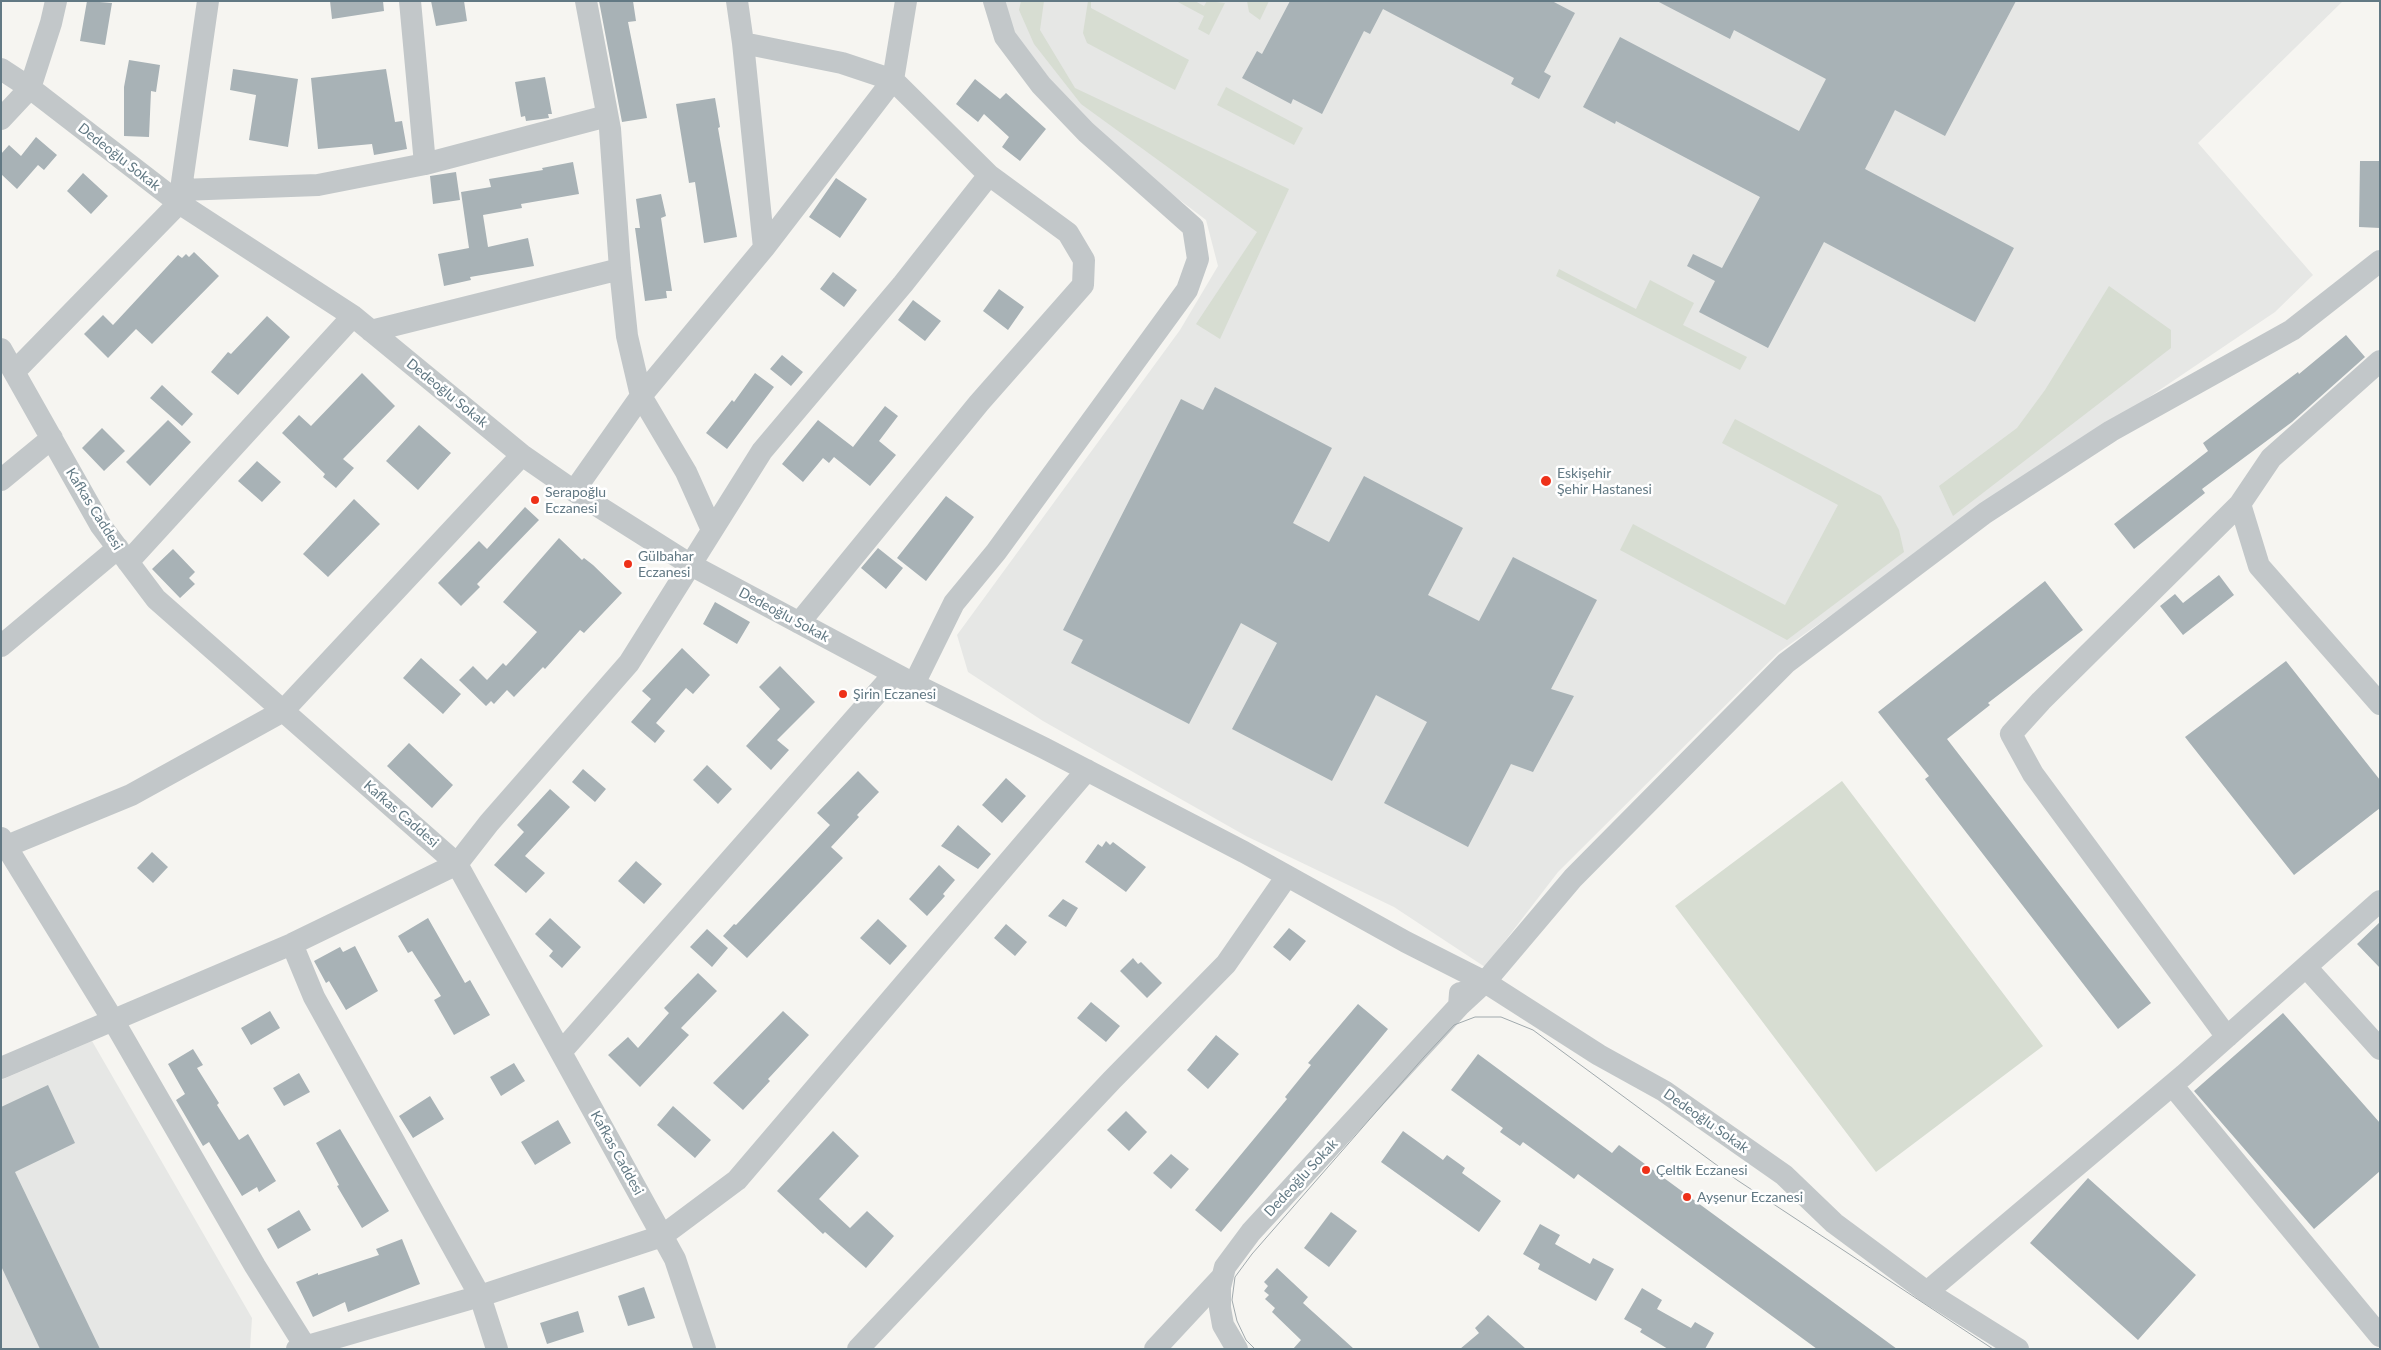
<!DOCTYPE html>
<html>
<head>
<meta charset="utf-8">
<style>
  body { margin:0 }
  #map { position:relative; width:2381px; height:1350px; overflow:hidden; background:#f6f5f1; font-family:Lato,sans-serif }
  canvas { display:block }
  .frame { position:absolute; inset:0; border:2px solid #627984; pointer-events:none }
</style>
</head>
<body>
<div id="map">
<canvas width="2381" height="1350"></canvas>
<div class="frame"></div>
</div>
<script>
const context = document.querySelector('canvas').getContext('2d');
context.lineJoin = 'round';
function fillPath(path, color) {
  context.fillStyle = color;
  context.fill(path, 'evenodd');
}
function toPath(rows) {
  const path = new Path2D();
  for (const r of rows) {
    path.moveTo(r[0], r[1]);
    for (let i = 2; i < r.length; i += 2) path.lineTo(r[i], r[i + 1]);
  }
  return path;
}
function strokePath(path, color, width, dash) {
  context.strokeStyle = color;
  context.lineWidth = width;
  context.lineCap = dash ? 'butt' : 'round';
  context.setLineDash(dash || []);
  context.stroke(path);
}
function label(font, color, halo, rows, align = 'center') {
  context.font = font + ' Lato,sans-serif';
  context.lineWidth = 5;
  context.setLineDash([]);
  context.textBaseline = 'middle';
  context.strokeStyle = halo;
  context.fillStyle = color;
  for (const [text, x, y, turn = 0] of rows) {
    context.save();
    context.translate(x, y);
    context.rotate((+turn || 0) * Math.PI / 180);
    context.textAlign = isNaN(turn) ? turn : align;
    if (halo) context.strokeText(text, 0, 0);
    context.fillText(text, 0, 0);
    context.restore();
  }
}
fillPath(toPath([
  [1004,1,2343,1,2198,143,2313,275,2275,312,1942,537,1779,652,1558,872,1485,967,1394,907,1246,836,1043,721,968,672,957,635,1180,330,1218,266,1206,220,1090,132,1002,16],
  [92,1041,252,1318,250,1349,1,1349,1,1080]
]), '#e6e7e5');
fillPath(toPath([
  [1021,1,1044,1,1040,30,1075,88,1289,189,1220,339,1196,324,1257,232,1081,104,1034,44,1019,10],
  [1088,1,1091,1,1091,8,1189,60,1175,90,1087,43,1083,33],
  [1176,1,1195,1,1204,6,1207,1,1225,3,1209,35,1198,29,1204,16],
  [1247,1,1269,1,1260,20,1249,12],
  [1226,87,1303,128,1294,145,1217,105],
  [1559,269,1636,309,1650,280,1694,303,1683,325,1747,357,1740,370,1556,276],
  [2109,286,2171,330,2171,348,1953,516,1939,486,2017,428,2045,390],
  [1735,419,1881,496,1899,530,1904,552,1787,640,1620,550,1633,524,1785,605,1838,505,1722,443],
  [1842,781,2043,1046,1876,1172,1675,906]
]), '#d7ddd2');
fillPath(toPath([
  [87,1,112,3,105,45,80,41],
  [330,1,383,1,384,11,332,19],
  [431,1,464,1,467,21,436,26],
  [599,1,633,1,636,21,628,22,647,118,622,122],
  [1290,1,1552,1,1575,13,1544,72,1551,76,1539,99,1511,84,1514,78,1383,9,1370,34,1364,31,1322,114,1293,99,1291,104,1242,78,1257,51,1262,54],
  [1657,1,2016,1,1945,136,1895,110,1865,169,2014,248,1975,322,1824,242,1768,348,1699,312,1715,281,1687,266,1693,254,1722,268,1760,197,1616,121,1615,124,1583,107,1620,37,1799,131,1826,79,1734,30,1730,39],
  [129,60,160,65,156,92,151,91,149,137,124,136,124,87],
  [233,69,298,79,288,147,249,140,256,95,230,90],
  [386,69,395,122,402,121,407,149,374,155,372,144,318,149,311,78],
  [545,77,552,114,548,114,549,118,526,121,525,116,521,117,515,82],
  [975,79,1000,99,1006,93,1046,129,1020,161,1002,147,1009,137,984,114,978,122,956,104],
  [715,98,720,127,718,128,737,237,704,243,695,182,689,183,676,104],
  [36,137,57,155,44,170,38,165,17,189,1,174,1,154,9,145,21,156],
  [2360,161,2380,161,2380,228,2359,227],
  [573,162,579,194,521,204,522,208,483,215,488,247,528,238,534,266,470,277,471,280,444,286,438,254,469,248,461,192,491,187,489,179,543,170,542,168],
  [456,172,460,200,433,204,430,176],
  [83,173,108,196,91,214,67,191],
  [836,178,867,199,840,238,809,217],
  [661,194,666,216,661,218,672,291,666,291,667,298,645,301,635,228,640,228,636,199],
  [194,252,219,276,152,344,136,329,108,358,84,334,103,315,113,325,178,255,182,258,186,254,189,257],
  [833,272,857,290,844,307,820,289],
  [999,289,1024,307,1008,330,983,311],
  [913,300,941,321,925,341,898,320],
  [267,316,290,337,238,395,211,372,228,352,231,354],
  [2346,335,2365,357,2292,422,2202,489,2205,493,2134,549,2114,524,2208,451,2203,443,2298,372,2299,374],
  [782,355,803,372,791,386,770,369],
  [362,373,395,406,343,459,354,468,336,488,323,477,325,474,282,433,299,415,311,426],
  [755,373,774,387,727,449,706,433,732,400,734,402],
  [162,385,193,414,182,426,150,398],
  [1215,387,1332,448,1293,523,1329,542,1364,476,1463,528,1428,595,1479,621,1513,557,1597,600,1551,689,1574,696,1533,772,1511,764,1468,847,1384,803,1427,722,1376,695,1332,781,1232,729,1277,643,1241,623,1189,724,1071,663,1083,640,1063,630,1181,399,1203,410],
  [885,406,898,416,879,441,896,455,870,486,834,457,829,463,823,458,803,482,782,464,818,420,853,447],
  [168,420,191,442,150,486,126,462],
  [419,425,451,453,418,490,386,461],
  [102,428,125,451,104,471,82,448],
  [257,461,281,482,262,502,238,481],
  [946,496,974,517,926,581,897,558],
  [354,499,380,524,328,577,303,554],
  [525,507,539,520,477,584,480,587,461,606,438,583,479,541,487,549],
  [559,538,582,560,584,558,593,565,622,593,584,633,580,630,545,669,543,667,514,697,507,690,494,704,491,701,486,706,459,680,473,666,487,680,503,663,506,666,537,632,503,602],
  [878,548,903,568,886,589,861,568],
  [173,549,195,572,189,578,195,584,180,598,152,569],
  [2219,575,2234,595,2183,635,2160,606,2175,594,2183,603],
  [2045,581,2083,630,1988,703,1990,705,1947,739,2151,1003,2118,1029,1925,779,1929,776,1878,712],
  [715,602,750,622,737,644,703,624],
  [682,648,710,675,693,694,686,688,656,723,665,731,655,743,631,722,651,699,642,691],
  [421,658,461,694,443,714,403,678],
  [2286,661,2380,780,2380,808,2294,875,2185,737],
  [780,666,815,702,777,740,789,750,771,770,746,746,780,709,759,687],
  [409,743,453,785,432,808,387,766],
  [707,765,732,789,718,804,693,780],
  [583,769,606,789,595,802,572,782],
  [858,771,879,792,857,815,859,817,831,847,843,858,747,958,723,936,734,924,736,925,830,825,817,813],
  [1006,778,1026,796,1002,823,982,805],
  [550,789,570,807,525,856,545,873,526,893,494,865,524,832,517,825],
  [958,825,991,854,978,869,941,846],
  [1106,841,1110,845,1113,842,1146,867,1126,892,1085,862,1098,844,1102,847],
  [152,852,168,867,153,883,137,868],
  [636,861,662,884,644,904,618,881],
  [939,865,955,880,943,894,945,896,927,916,909,899],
  [1063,899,1078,908,1066,927,1048,916],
  [428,918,465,983,470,980,490,1015,454,1035,434,1000,441,996,412,951,408,953,398,936],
  [550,918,581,947,562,968,549,956,553,951,535,934],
  [878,919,907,946,890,965,860,938],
  [2380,922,2380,968,2357,944],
  [1006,924,1027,942,1015,956,994,938],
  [1289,928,1306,941,1290,961,1273,947],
  [707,929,728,948,712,967,690,947],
  [355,946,378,991,346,1010,329,981,326,983,314,961,340,947,343,952],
  [1133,958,1138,964,1141,962,1162,983,1147,998,1120,971],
  [698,973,717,991,681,1028,689,1035,640,1087,608,1055,628,1037,638,1048,669,1013,664,1008],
  [1091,1002,1120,1026,1106,1042,1077,1018],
  [1358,1004,1388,1029,1221,1232,1195,1210,1287,1099,1285,1097,1311,1065,1308,1063],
  [270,1011,280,1028,251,1045,241,1028],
  [783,1011,809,1035,768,1079,770,1081,743,1110,713,1083],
  [2283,1013,2380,1123,2380,1171,2314,1229,2194,1091],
  [1216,1035,1239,1054,1208,1089,1187,1070],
  [193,1049,203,1065,197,1068,219,1103,217,1105,239,1140,248,1134,276,1181,259,1192,257,1187,242,1196,209,1142,203,1146,176,1100,185,1094,168,1064],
  [1478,1054,1612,1153,1619,1145,1897,1349,1817,1349,1578,1174,1574,1179,1523,1142,1520,1146,1500,1132,1503,1128,1451,1090],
  [514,1063,525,1081,501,1096,490,1077],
  [299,1073,310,1092,284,1106,273,1088],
  [48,1085,75,1143,15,1172,100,1349,40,1349,1,1266,1,1107],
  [430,1096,444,1119,413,1138,399,1116],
  [673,1106,711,1140,695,1158,657,1125],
  [1126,1111,1147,1132,1129,1151,1107,1130],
  [558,1120,571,1143,535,1165,521,1142],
  [340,1129,389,1211,362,1228,337,1186,339,1185,316,1143],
  [833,1131,859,1156,819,1199,850,1228,867,1211,894,1236,866,1268,825,1232,823,1234,777,1191],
  [1403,1131,1443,1160,1447,1155,1465,1168,1462,1173,1501,1201,1479,1232,1381,1162],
  [1171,1154,1189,1169,1171,1189,1153,1173],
  [2088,1178,2196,1275,2138,1340,2030,1243],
  [299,1210,311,1230,278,1249,267,1229],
  [1331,1212,1357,1231,1329,1267,1304,1248],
  [1540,1224,1560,1235,1555,1244,1590,1264,1593,1258,1614,1269,1596,1301,1538,1269,1540,1264,1523,1254],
  [402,1239,420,1284,348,1312,345,1302,313,1317,296,1282,318,1273,318,1275,379,1255,376,1249],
  [1277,1268,1308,1297,1303,1303,1354,1349,1293,1349,1301,1340,1272,1312,1275,1308,1265,1299,1269,1295,1264,1291,1268,1286,1264,1282],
  [644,1287,655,1318,628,1326,618,1296],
  [1642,1288,1662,1300,1657,1309,1691,1328,1695,1322,1714,1333,1705,1349,1668,1349,1640,1332,1642,1329,1624,1319],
  [578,1311,584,1332,547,1344,540,1323],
  [1488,1315,1526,1349,1460,1349,1479,1333,1475,1328]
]), '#a8b2b6');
strokePath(toPath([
  [737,1,743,43,764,248],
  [994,1,1005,37,1041,85,1086,132,1193,227,1198,259,1187,290,996,552,954,603,914,684,1044,748,1244,852,1406,942,1485,982,1573,878,1786,663,1985,513,2111,431,2292,330,2380,261],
  [1,69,30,88,179,203,353,316,522,455,574,491,691,565,914,684],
  [1,119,30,88,51,23,56,1],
  [425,164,607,116],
  [181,190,318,185,425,164,410,1],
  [371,331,620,269],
  [1,349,101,526,156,599,457,864,675,1259,705,1349],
  [2380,361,2271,458,2240,504,2259,566,2380,704],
  [14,372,179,203,208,1],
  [1,480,52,438],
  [574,491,641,396,627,336,620,269,610,129,586,1],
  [712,530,686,472,641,396,764,248,893,80,842,63,743,43],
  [128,562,353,316],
  [799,623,979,403,1083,285,1084,260,1068,233,989,175],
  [1,646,118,548],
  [1,838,113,1020,255,1266,305,1346],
  [7,846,131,795,283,711,522,455],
  [292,944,314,997,480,1296,497,1349],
  [2306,967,2380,1049],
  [1459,1006,1485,982,1599,1055,1664,1091,1784,1175,1834,1223,1927,1292,2018,1349],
  [2227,1037,2033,774,2011,734,2041,701,2240,504],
  [561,1052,894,674],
  [1,1068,292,944,457,864,489,823,629,663,762,451,903,284,989,175,893,80,906,1],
  [2172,1085,2380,1336],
  [1927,1292,2184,1075,2380,901],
  [297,1349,480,1296,662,1236,737,1180,1087,770],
  [858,1349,1112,1080,1226,964,1287,876],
  [1155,1349,1223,1276],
  [1237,1349,1223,1325,1220,1308,1220,1287,1225,1267,1251,1232,1459,1006,1460,993]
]), '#c2c7c9', 22);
strokePath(toPath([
  [1255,1349,1246,1340,1237,1321,1232,1300,1235,1277,1252,1254,1424,1057,1454,1025,1475,1017,1501,1017,1533,1030,1737,1180,1993,1349]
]), '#a0a9ad', 1);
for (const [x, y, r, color] of [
  [1546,481,6,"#ee3119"],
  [535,500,5,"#ee3119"],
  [628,564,5,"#ee3119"],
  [843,694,5,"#ee3119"],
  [1646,1170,5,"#ee3119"],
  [1687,1197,5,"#ee3119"]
]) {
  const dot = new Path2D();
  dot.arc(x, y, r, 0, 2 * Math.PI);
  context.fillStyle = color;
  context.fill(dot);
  strokePath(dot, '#fff', 2);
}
label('14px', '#627984', '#fff', [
  ["Dedeoğlu Sokak",119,157,38],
  ["Dedeoğlu Sokak",447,393,39],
  ["Kafkas Caddesi",94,509,58],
  ["Dedeoğlu Sokak",784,615,28],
  ["Kafkas Caddesi",401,814,41],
  ["Dedeoğlu Sokak",1706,1121,35],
  ["Kafkas Caddesi",617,1153,61],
  ["Dedeoğlu Sokak",1301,1178,-47]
]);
label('14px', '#627984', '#fff', [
  ["Eskişehir",1557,473],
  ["Şehir Hastanesi",1557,489],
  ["Serapoğlu",545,492],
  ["Eczanesi",545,508],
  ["Gülbahar",638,556],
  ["Eczanesi",638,572],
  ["Şirin Eczanesi",853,694],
  ["Çeltik Eczanesi",1656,1170],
  ["Ayşenur Eczanesi",1697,1197]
], 'left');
</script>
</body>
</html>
